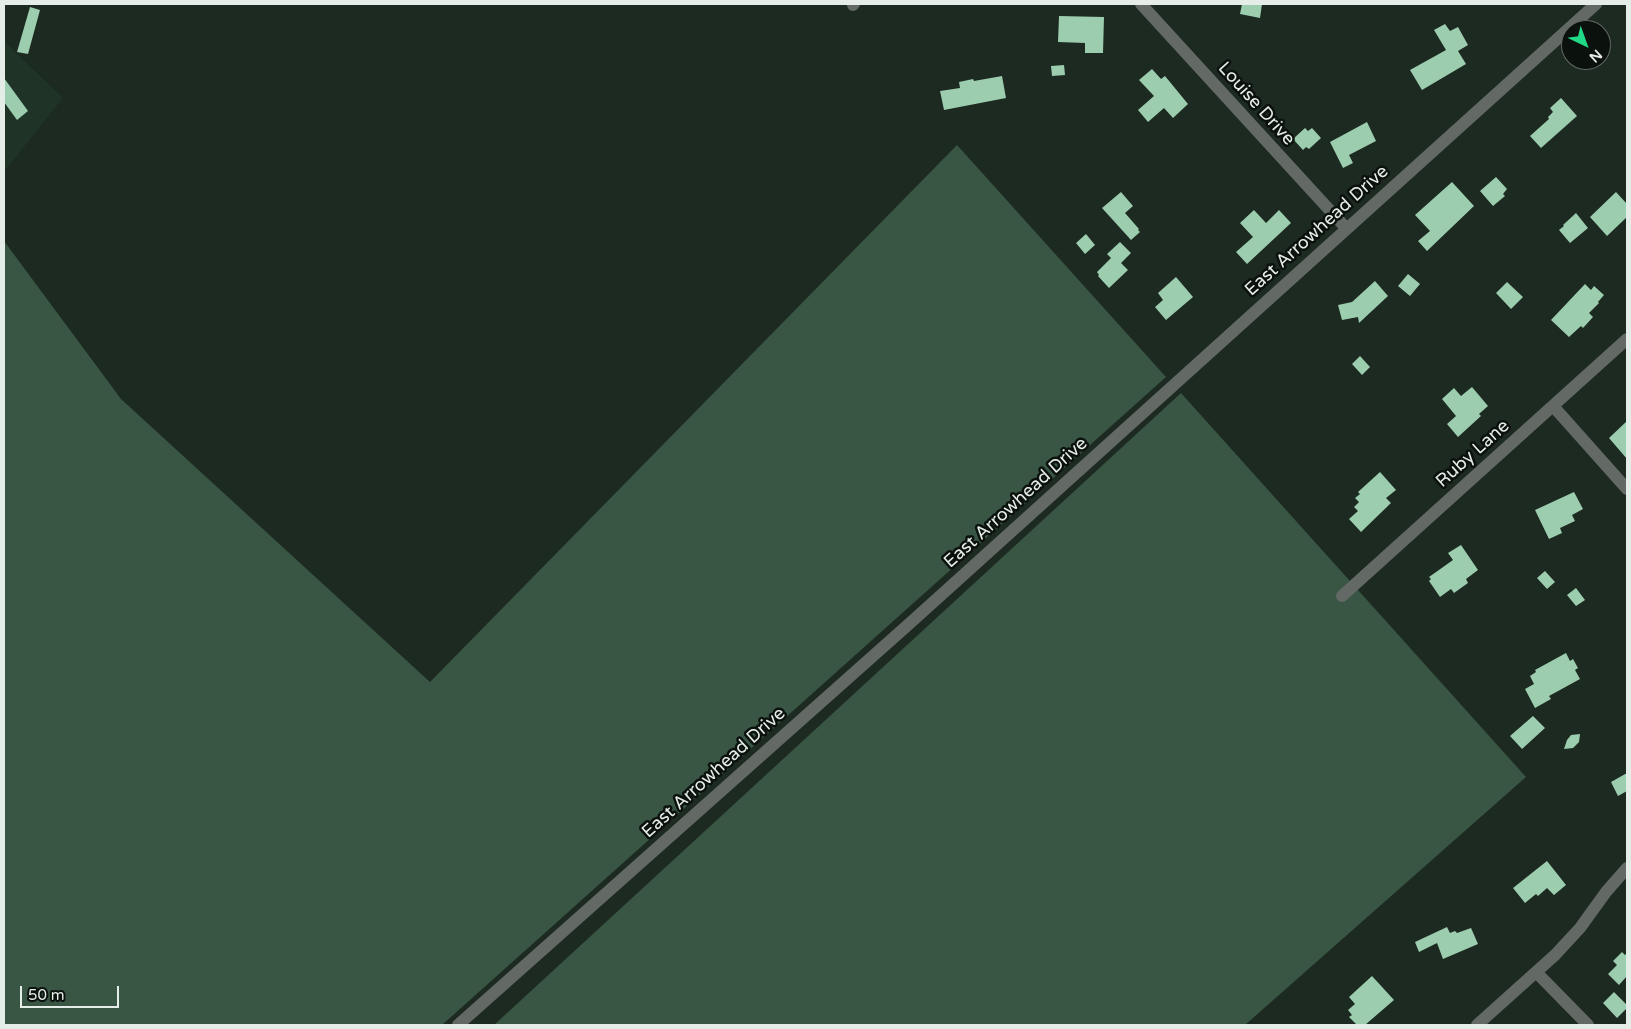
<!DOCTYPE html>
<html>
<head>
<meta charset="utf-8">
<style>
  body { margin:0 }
  #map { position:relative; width:1631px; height:1029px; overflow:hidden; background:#1d2a21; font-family:"Varela Round",sans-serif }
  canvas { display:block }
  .frame { position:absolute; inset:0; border:5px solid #e4ede7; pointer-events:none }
  .north { position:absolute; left:1561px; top:20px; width:50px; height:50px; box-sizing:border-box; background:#0b110d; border:1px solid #626964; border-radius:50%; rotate:138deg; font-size:14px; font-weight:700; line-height:20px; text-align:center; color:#e4ede7 }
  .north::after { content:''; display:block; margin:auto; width:18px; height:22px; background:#21d887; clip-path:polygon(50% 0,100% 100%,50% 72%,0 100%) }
  .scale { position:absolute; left:20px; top:986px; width:99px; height:22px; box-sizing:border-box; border:2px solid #e4ede7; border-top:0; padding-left:6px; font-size:15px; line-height:18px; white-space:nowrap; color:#e4ede7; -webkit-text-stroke:4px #0b110d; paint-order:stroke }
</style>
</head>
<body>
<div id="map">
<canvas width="1631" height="1029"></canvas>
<div class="frame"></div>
<div class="north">N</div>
<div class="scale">50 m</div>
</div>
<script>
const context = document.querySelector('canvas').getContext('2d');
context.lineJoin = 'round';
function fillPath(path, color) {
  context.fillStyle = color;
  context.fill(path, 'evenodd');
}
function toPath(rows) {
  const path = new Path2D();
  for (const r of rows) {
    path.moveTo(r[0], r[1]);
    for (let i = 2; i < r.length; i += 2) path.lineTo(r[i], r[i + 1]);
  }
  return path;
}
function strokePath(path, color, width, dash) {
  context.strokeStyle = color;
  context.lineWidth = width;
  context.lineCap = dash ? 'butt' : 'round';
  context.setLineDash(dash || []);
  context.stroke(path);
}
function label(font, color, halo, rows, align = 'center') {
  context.font = font + ' "Varela Round",sans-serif';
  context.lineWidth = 5;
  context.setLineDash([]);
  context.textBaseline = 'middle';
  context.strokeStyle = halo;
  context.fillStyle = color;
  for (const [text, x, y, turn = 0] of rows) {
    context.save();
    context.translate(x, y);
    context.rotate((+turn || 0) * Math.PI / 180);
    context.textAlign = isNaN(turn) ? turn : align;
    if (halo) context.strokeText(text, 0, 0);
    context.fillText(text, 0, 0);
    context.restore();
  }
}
fillPath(toPath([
  [4,41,63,98,4,172]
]), '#1f3327');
fillPath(toPath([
  [957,145,1166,377,442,1025,4,1025,4,241,121,399,430,682],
  [1181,393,1526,777,1245,1025,494,1025]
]), '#395544');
fillPath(toPath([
  [1242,4,1262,4,1260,18,1240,14],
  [30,7,40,10,28,54,17,52],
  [1059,16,1104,17,1103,53,1085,53,1085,43,1058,42],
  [1445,24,1450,31,1458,27,1468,45,1458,51,1466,64,1422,90,1410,70,1446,50,1434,30],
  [1064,65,1065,75,1052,76,1051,66],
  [1152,69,1161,79,1165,76,1188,104,1173,118,1164,108,1148,122,1138,110,1154,96,1139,80],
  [1002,76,1006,98,944,110,940,91,960,88,959,82,973,79,974,81],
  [4,78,28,111,17,120,4,102],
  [1561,98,1577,116,1541,148,1530,136,1549,119,1548,117,1553,112,1550,108],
  [1367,122,1376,141,1349,155,1353,163,1343,168,1330,142],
  [1305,128,1308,131,1312,128,1321,138,1309,149,1306,147,1303,150,1293,139],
  [1496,177,1507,189,1503,194,1505,196,1493,206,1480,191],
  [1452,182,1474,206,1427,251,1418,241,1430,231,1415,215],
  [1121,192,1133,206,1125,213,1139,229,1138,230,1140,232,1131,240,1102,208],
  [1616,192,1627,204,1627,217,1607,236,1590,217],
  [1254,210,1266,223,1279,210,1291,223,1247,264,1236,252,1253,237,1240,223],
  [1576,213,1588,228,1570,243,1559,230,1564,226,1563,225],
  [1086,234,1095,245,1085,254,1076,243],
  [1120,242,1131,253,1121,263,1128,270,1109,288,1098,276,1099,275,1097,272,1111,258,1107,254],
  [1408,274,1420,284,1410,296,1398,286],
  [1176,277,1193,297,1166,320,1155,307,1163,300,1158,293],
  [1375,281,1388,296,1359,323,1358,317,1342,320,1338,305,1352,302],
  [1507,282,1523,297,1511,309,1496,293],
  [1585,284,1591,290,1594,286,1604,295,1598,302,1599,303,1589,313,1593,317,1583,328,1581,326,1569,337,1551,320],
  [1360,356,1370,367,1362,375,1352,364],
  [1472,387,1488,406,1479,414,1481,416,1458,437,1447,424,1456,416,1442,399,1454,388,1461,396],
  [1627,421,1627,459,1609,438],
  [1380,472,1396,490,1386,498,1391,503,1361,532,1349,519,1358,511,1354,507,1359,502,1355,498,1360,494,1358,492],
  [1574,492,1583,509,1572,515,1575,521,1560,528,1562,533,1549,539,1535,510],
  [1461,545,1478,570,1466,579,1468,583,1454,593,1451,589,1440,597,1429,581,1431,579,1429,577,1453,560,1448,553],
  [1545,571,1555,582,1547,589,1537,578],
  [1576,588,1585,600,1576,606,1567,595],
  [1566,653,1570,661,1573,659,1578,668,1575,670,1580,679,1549,696,1551,699,1535,708,1525,689,1534,684,1530,676,1536,672,1535,670],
  [1533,716,1545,728,1522,749,1510,736],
  [1580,734,1579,742,1573,748,1564,749,1567,740,1571,735],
  [1627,773,1627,791,1618,796,1611,782],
  [1547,861,1566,885,1554,895,1547,888,1538,896,1536,894,1525,903,1513,888],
  [1447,927,1450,933,1455,931,1457,933,1471,928,1478,944,1443,959,1437,943,1419,952,1415,942],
  [1622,952,1625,955,1627,953,1627,976,1619,985,1608,974,1617,965,1613,961],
  [1372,976,1394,1000,1365,1025,1357,1025,1349,1017,1352,1015,1348,1010,1355,1004,1349,997],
  [1614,992,1627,1005,1627,1008,1617,1018,1603,1003]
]), '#9ccdae');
strokePath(toPath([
  [1141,4,1346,228],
  [853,5,854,4],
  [1553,406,1627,489],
  [1342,596,1627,339],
  [1536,972,1588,1025],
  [458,1025,909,624,1596,4],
  [1477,1025,1555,955,1580,928,1606,892,1627,868]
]), '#636965', 12);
label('18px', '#e4ede7', '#0b110d', [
  ["Louise Drive",1256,104,48],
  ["East Arrowhead Drive",1317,231,-42],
  ["Ruby Lane",1473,454,-42],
  ["East Arrowhead Drive",1016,503,-42],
  ["East Arrowhead Drive",714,773,-42]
]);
</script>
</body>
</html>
